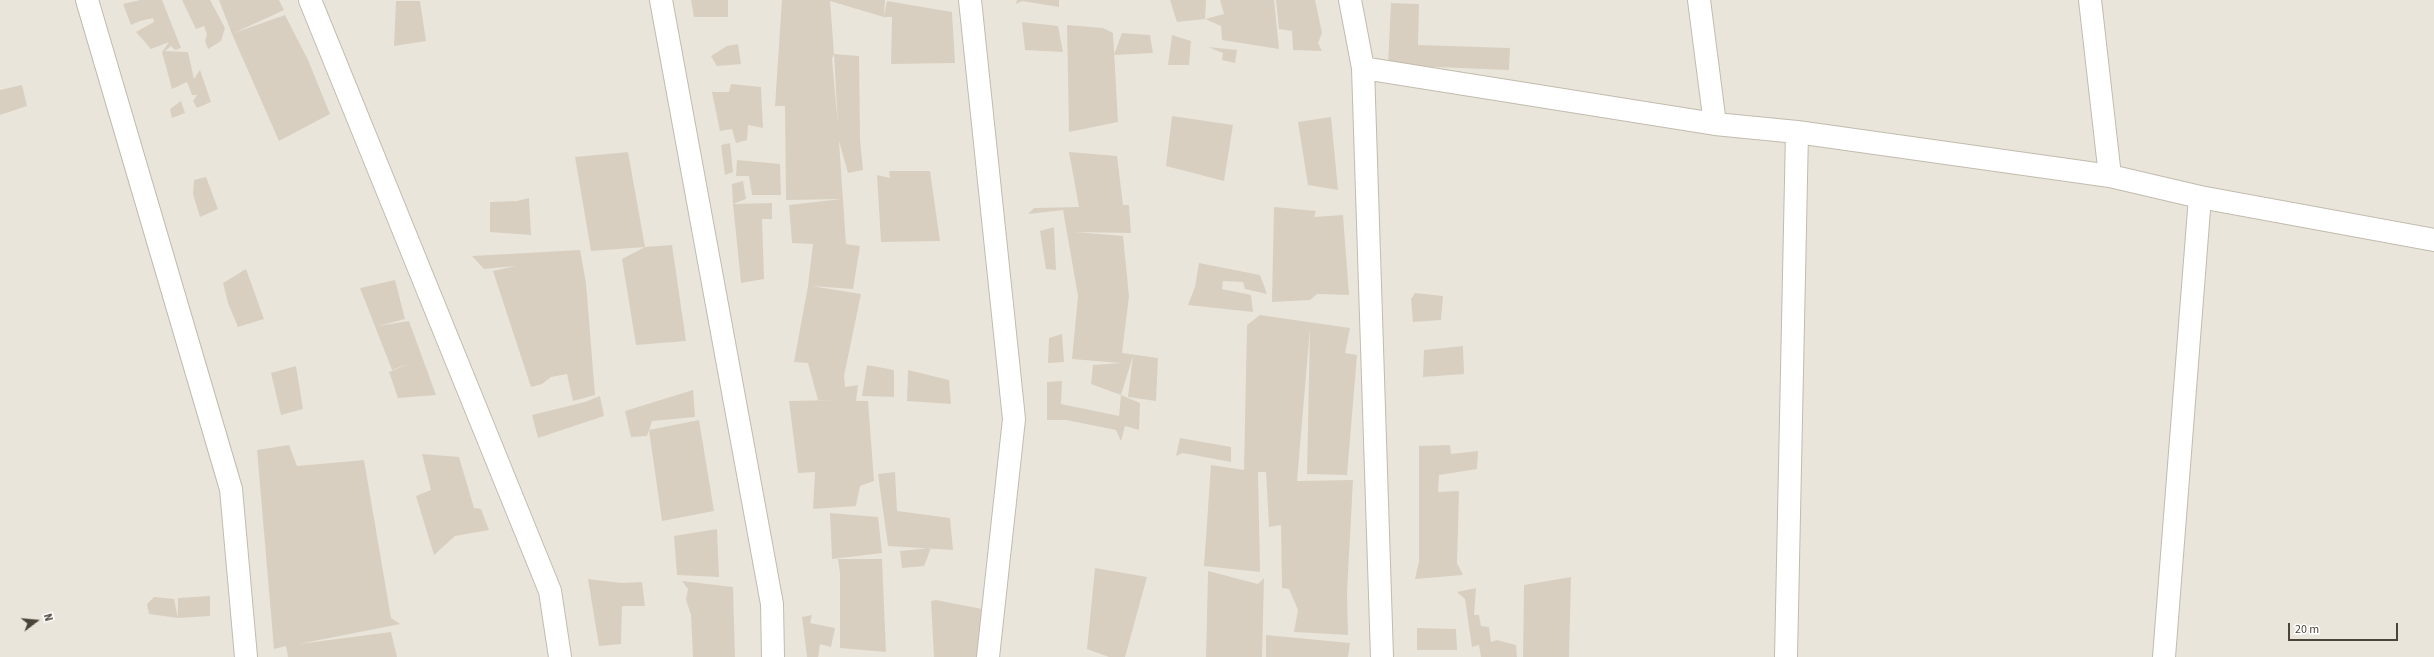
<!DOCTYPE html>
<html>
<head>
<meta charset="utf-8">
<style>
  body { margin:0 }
  #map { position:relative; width:2434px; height:657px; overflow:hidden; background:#f6f3ec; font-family:"Source Sans 3",sans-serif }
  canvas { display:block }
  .north { position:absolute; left:16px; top:601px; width:40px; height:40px; -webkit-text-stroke:3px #fff; paint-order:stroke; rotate:74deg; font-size:11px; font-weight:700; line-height:16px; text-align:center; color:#4b4439 }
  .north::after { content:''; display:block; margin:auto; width:14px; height:18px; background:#4b4439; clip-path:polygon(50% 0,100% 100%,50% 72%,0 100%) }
  .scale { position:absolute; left:2288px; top:623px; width:110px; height:18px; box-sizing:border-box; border:2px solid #4b4439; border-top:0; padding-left:5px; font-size:12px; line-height:14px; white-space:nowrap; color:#4b4439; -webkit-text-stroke:3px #fff; paint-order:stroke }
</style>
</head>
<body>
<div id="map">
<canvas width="2434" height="657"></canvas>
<div class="north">N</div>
<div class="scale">20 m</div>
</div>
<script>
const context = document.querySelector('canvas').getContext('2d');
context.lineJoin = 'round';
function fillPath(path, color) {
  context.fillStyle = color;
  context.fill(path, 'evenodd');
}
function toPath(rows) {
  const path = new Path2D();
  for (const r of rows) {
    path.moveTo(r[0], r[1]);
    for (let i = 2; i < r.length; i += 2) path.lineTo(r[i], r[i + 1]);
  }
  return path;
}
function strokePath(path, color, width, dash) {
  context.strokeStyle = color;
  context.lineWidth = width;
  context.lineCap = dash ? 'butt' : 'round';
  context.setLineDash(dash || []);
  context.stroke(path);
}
fillPath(toPath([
  [0,0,2434,0,2434,657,0,657]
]), '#eae5da');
fillPath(toPath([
  [140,0,162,0,181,48,175,50,171,46,165,51,188,52,194,79,200,70,211,102,197,108,193,101,197,95,192,95,187,82,172,89,162,52,169,42,151,49,136,32,154,22,153,18,140,21,131,25,123,4],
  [182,0,210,0,225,28,221,41,208,49,205,41,207,34,204,26,196,29],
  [219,0,279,0,284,10,234,33,285,15,308,60,330,114,279,141,232,34],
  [691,0,728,0,728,17,694,17],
  [782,0,885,0,884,17,830,1,834,54,832,59,838,126,834,54,859,56,860,140,863,170,848,173,839,141,846,244,860,246,853,289,811,286,861,294,844,376,845,387,858,385,856,401,868,401,874,481,860,486,856,506,813,509,815,472,798,473,789,401,834,400,818,400,808,363,794,362,808,286,813,244,792,243,789,205,841,199,786,200,785,106,775,106],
  [1017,0,1059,0,1059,7,1022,1,1016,4],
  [1170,0,1206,0,1205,19,1177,22],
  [1220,0,1274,0,1279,49,1222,40,1221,26,1205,19,1224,14],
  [1276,0,1315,0,1322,33,1318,43,1322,51,1293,50,1292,31,1279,29],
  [396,1,420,1,426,41,394,46],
  [887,1,952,12,955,63,891,64,892,17,884,17],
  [1391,3,1419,4,1418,45,1510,48,1509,70,1388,65],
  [1022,22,1058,26,1063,52,1025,50],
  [1067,25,1103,28,1113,33,1118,122,1069,132],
  [1122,33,1150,35,1153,53,1114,55],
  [1172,35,1191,41,1189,65,1168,65],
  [738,44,741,64,717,66,711,56,727,46],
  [1208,47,1237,50,1235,63,1222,60,1223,53],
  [731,84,761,87,763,128,748,125,747,140,736,143,732,129,720,131,712,92,729,92],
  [22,85,27,106,0,115,0,90],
  [181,101,185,113,172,118,170,109],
  [1172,116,1233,125,1224,181,1166,166],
  [1331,117,1338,190,1308,185,1298,122],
  [730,143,733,172,725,175,721,145],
  [628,152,645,247,591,251,575,157],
  [1069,152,1117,156,1123,205,1129,205,1131,233,1075,232,1123,236,1129,296,1122,353,1158,358,1156,401,1128,397,1133,356,1121,395,1091,384,1093,365,1121,363,1072,359,1078,296,1063,210,1028,214,1034,208,1079,207],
  [737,160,780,164,781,195,752,195,749,176,736,176],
  [889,171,930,171,940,241,881,242,877,175,890,178],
  [206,177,218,209,200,217,193,194,194,180],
  [743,181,746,199,733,204,772,203,772,219,762,219,764,279,741,283,733,204,732,184],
  [529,198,531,235,490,232,490,202,517,201],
  [1274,207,1316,211,1314,217,1343,215,1349,295,1317,294,1310,300,1272,302],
  [1054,227,1056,270,1046,269,1040,231],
  [672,245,686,341,636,345,622,259,645,247],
  [580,250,586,283,595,395,573,401,567,374,551,377,542,384,531,387,493,271,515,266,484,269,472,256],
  [1199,263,1260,275,1267,294,1245,289,1243,282,1223,281,1222,289,1251,295,1253,312,1188,305,1195,287],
  [246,269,264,319,238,327,228,303,223,283],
  [395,280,405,319,378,326,409,321,436,395,398,398,389,372,411,363,392,370,360,288],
  [1415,293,1443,296,1441,320,1413,322,1411,299],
  [1260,315,1350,328,1345,353,1357,355,1347,475,1307,474,1310,328,1297,481,1353,480,1347,592,1348,635,1294,632,1298,610,1289,589,1282,588,1281,525,1269,527,1266,472,1258,472,1260,572,1204,566,1211,465,1244,470,1247,325],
  [1062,334,1064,362,1048,363,1049,338],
  [1463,346,1464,374,1423,377,1424,350],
  [867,365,894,370,894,397,862,396],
  [296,366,303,409,281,415,271,373],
  [908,370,949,380,951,404,907,401],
  [1062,381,1061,404,1119,416,1121,395,1140,403,1139,430,1125,426,1121,441,1116,430,1066,420,1047,420,1047,382],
  [693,390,695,417,652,421,649,430,699,420,714,511,662,521,649,430,647,436,631,437,625,411],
  [600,396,604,416,538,438,532,415,585,402],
  [1180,438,1231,447,1231,462,1183,453,1176,456],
  [289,445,297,466,364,460,391,618,400,624,299,644,391,632,397,657,288,657,286,646,274,649,257,450],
  [1450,445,1451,454,1478,451,1477,469,1439,475,1438,492,1459,491,1457,563,1463,575,1415,579,1419,561,1419,446],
  [422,454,459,457,474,508,481,509,489,530,455,536,434,555,416,496,431,490],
  [895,472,897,511,950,518,953,550,888,546,878,474],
  [830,513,878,517,882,553,832,559],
  [717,529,719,577,677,575,674,536],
  [931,548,924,566,902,568,900,551],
  [838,559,882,559,886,652,840,648,840,573],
  [1095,568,1147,577,1125,657,1109,657,1087,649],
  [1208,571,1258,584,1264,578,1262,657,1206,657],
  [1571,577,1569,657,1523,657,1524,585],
  [588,579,622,583,642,582,645,606,622,606,621,644,599,646],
  [682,581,733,587,735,657,693,657,691,615,686,600,688,589],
  [1476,588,1474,615,1479,615,1481,626,1489,627,1491,642,1497,640,1516,645,1517,657,1481,657,1479,645,1472,647,1465,599,1457,592],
  [210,596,210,616,178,618,149,614,147,604,154,597,174,599,178,618,178,598],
  [936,600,982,609,983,657,934,657,931,601],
  [812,615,810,623,835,628,831,647,820,644,818,657,807,657,802,617],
  [1417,628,1456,629,1457,650,1417,650],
  [1266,635,1350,643,1348,657,1266,657]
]), '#d8cfc1');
const minor = toPath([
  [87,0,231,489,246,657],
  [310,0,550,591,560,657],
  [661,0,772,604,773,657],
  [970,0,1014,419,988,657],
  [1350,0,1363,68,1382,657],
  [1699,0,1715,124],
  [2090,0,2110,176],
  [1363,68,1715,124,1797,132,2110,176,2200,197,2434,240],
  [1786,657,1797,132],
  [2164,657,2200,197]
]);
strokePath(minor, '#c2bbae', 24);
strokePath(minor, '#fff', 22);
</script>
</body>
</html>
